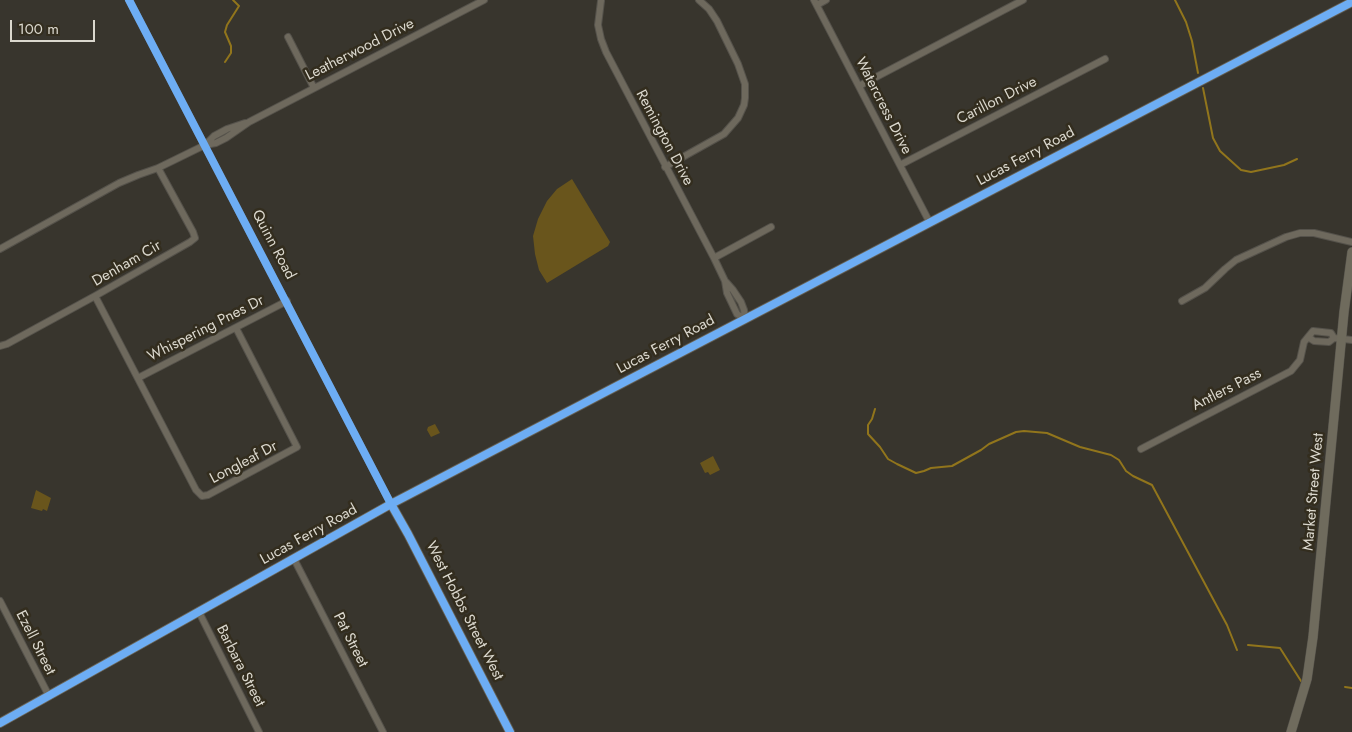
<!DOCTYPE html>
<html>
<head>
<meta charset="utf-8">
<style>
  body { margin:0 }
  #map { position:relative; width:1352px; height:732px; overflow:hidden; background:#38352d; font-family:Jost,sans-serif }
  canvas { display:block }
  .scale { position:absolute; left:10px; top:20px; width:85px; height:22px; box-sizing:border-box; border:2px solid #dbd8ce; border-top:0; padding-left:6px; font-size:15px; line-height:18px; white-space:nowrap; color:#dbd8ce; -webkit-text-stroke:4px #332d1e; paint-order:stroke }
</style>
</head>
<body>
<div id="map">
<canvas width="1352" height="732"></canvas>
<div class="scale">100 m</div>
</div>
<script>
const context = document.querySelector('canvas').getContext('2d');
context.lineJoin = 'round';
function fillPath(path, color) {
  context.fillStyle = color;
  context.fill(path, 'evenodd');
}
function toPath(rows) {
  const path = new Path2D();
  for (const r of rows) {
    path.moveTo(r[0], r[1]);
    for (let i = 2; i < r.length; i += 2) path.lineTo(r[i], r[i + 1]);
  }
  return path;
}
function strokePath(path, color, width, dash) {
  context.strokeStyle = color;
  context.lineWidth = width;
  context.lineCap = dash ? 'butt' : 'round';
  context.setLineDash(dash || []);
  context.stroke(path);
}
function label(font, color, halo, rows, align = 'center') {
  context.font = font + ' Jost,sans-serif';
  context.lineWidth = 5;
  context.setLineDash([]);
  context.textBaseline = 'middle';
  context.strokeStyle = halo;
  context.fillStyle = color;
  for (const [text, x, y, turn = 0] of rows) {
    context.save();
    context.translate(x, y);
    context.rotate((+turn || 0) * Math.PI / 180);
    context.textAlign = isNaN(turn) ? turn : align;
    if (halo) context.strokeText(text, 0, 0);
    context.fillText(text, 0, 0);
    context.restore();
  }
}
fillPath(toPath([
  [572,179,610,242,608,246,547,283,539,270,535,254,533,236,538,219,547,201,557,189],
  [435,424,440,433,431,437,427,430,428,427],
  [713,456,720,470,710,475,708,472,705,473,700,463],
  [36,490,51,498,47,511,43,509,42,511,31,508]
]), '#69551c');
strokePath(toPath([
  [1175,0,1186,22,1192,41,1198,73],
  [225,62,231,53,231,46,225,32,227,25,239,6,233,0],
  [1203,88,1213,138,1220,151,1241,170,1251,172,1284,165,1297,159],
  [875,409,872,419,868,425,868,434,880,447,888,459,897,464,916,473,924,471,931,468,952,466,981,450,989,444,1016,432,1024,431,1047,433,1080,447,1111,455,1119,460,1126,471,1133,476,1152,485,1227,625,1237,650],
  [1248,645,1280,648,1301,681],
  [1345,687,1352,688]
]), '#91751c', 2);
const street = toPath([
  [129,0,391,504],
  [814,0,930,223],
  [601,1,598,25,601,39,606,52,714,258,725,281,727,293,737,314,745,319],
  [817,5,826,0],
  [288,37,314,88],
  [859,86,1023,0],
  [205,145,216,143,226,138,249,122,484,0],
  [900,165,1105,59],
  [665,167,724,134,738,118,744,105,745,98,745,84,738,64,717,21,709,9,699,0],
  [0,249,119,183,138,175,158,168,205,145,214,136,227,129,245,123],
  [714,258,771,227],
  [726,282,733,290,741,302,744,310,745,319],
  [95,296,196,490,202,496,208,495,297,447,236,328],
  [1182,301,1205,288,1225,269,1236,260,1286,237,1300,233,1314,233,1352,242],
  [1308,337,1314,341,1329,342,1334,338,1352,340],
  [0,346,7,344,95,296,190,242,195,238,193,232,158,168],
  [138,378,287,301],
  [1141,449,1291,371,1300,360,1304,342,1313,331,1331,333,1334,338],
  [294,559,383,732],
  [0,601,49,696],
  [199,612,259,732]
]);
const secondary = toPath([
  [391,504,408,534,510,732],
  [0,723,391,504,1352,2],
  [1291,732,1307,679,1313,637,1344,312,1352,252]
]);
strokePath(street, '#55524b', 8);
strokePath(secondary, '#55524b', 10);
strokePath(street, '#6e695d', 6);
strokePath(secondary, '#6f6b5d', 9);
strokePath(toPath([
  [129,0,391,504,408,534,510,732],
  [0,723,391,504,1352,2]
]), '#6dadf4', 8);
label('15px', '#dbd8ce', '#332d1e', [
  ["Leatherwood Drive",360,50,-27],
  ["Carillon Drive",997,101,-27],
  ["Watercress Drive",883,106,63],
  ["Remington Drive",664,138,62],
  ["Lucas Ferry Road",1026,157,-28],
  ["Quinn Road",273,245,62],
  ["Denham Cir",127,264,-30],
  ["Whispering Pnes Dr",206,329,-27],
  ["Lucas Ferry Road",666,345,-28],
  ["Antlers Pass",1227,390,-27],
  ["Longleaf Dr",244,463,-28],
  ["Market Street West",1314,492,-85],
  ["Lucas Ferry Road",309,535,-29],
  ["West Hobbs Street West",464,611,63],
  ["Pat Street",350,640,63],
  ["Ezell Street",35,643,63],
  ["Barbara Street",240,666,63]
]);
</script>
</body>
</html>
